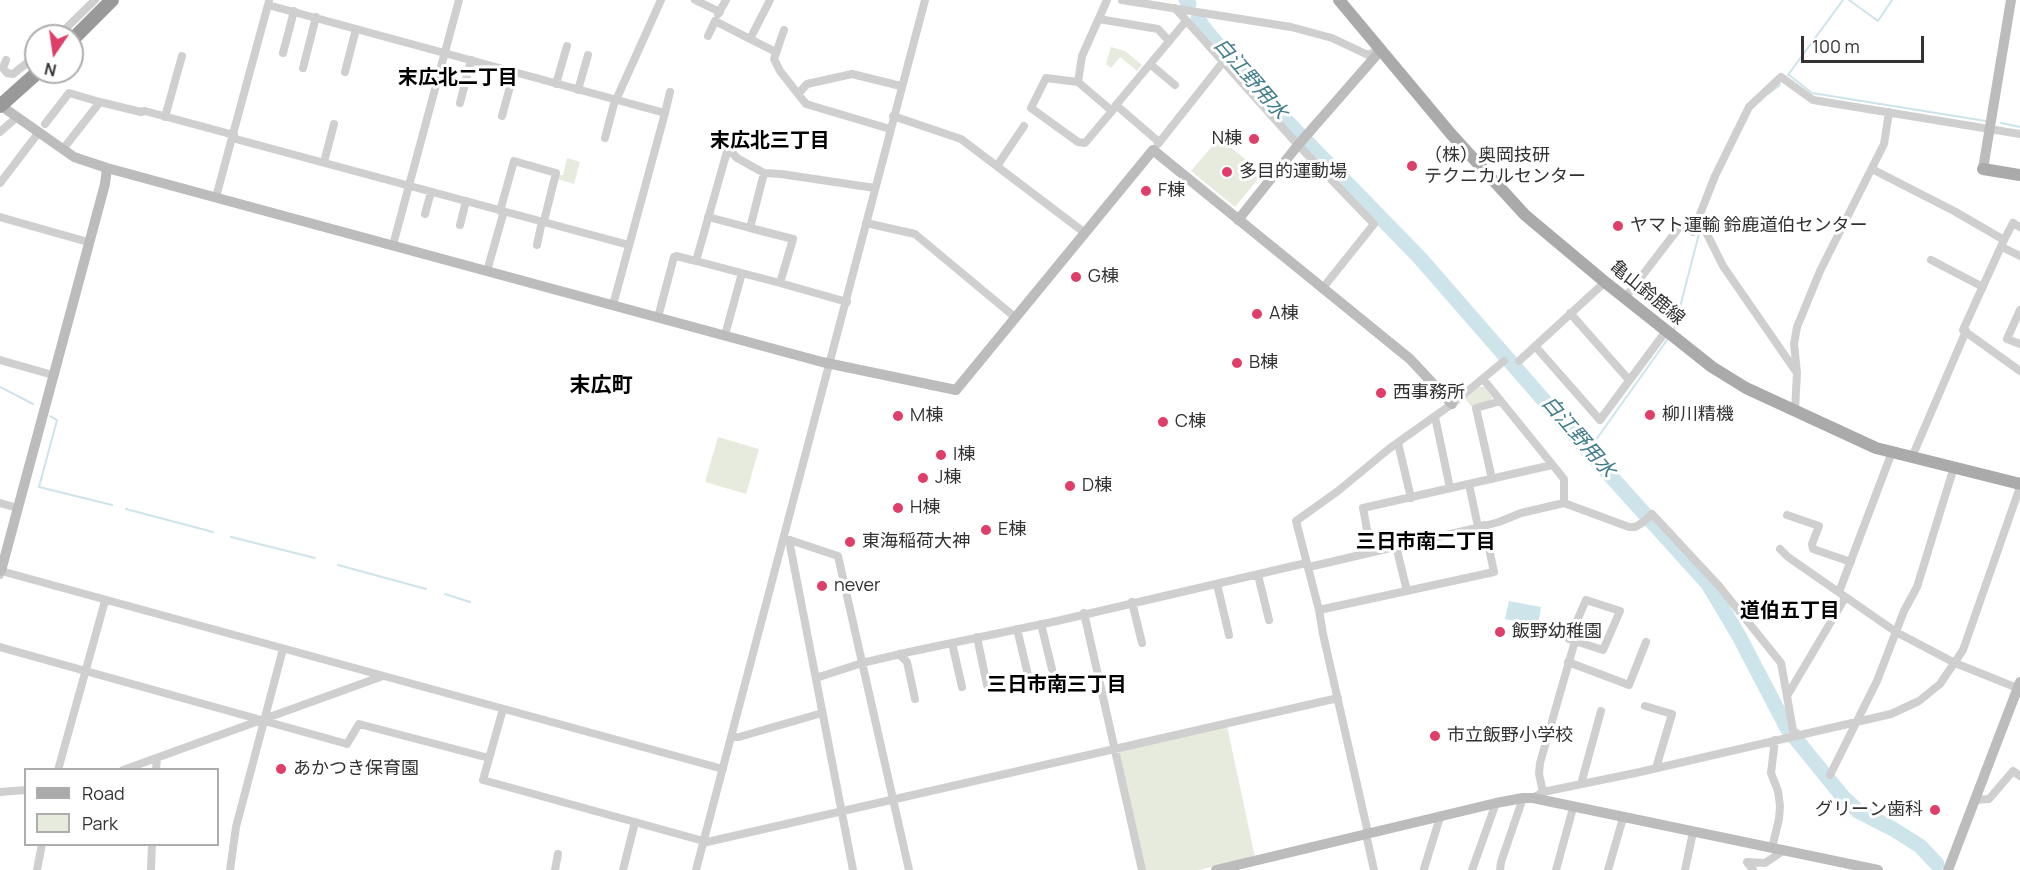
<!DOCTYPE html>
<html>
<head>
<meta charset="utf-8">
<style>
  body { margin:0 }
  #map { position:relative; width:2020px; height:870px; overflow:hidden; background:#fff; font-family:Manrope,sans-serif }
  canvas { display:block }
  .legend { position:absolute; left:24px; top:768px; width:195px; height:78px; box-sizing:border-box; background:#fff; border:2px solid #adadad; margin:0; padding:8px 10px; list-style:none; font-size:18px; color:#323232 }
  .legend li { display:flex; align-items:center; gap:12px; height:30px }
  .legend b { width:30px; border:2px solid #adadad }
  .north { position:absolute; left:24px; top:24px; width:60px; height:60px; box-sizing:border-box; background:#fff; border:2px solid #adadad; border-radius:50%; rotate:193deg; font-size:16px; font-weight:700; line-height:24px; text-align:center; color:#323232 }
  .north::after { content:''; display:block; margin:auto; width:21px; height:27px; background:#df3e68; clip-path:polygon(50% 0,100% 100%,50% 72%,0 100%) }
  .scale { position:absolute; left:1801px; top:36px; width:123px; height:27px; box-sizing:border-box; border:3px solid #323232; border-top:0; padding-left:8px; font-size:18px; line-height:21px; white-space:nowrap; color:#323232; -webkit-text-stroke:4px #fff; paint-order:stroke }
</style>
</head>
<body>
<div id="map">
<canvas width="2020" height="870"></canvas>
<ul class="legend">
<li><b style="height:8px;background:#aaa"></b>Road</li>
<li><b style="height:16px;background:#e7ebde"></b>Park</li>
</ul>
<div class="north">N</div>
<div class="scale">100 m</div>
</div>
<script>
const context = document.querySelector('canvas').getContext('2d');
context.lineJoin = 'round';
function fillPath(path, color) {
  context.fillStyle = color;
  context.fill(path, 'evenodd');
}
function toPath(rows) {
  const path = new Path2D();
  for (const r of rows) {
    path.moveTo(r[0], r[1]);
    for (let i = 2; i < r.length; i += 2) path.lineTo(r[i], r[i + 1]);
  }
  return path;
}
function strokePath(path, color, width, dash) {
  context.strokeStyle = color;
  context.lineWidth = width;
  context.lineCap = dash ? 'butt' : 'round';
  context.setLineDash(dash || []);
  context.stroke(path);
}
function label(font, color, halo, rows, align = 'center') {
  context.font = font + ' Manrope,"Noto Sans JP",sans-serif';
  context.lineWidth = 6;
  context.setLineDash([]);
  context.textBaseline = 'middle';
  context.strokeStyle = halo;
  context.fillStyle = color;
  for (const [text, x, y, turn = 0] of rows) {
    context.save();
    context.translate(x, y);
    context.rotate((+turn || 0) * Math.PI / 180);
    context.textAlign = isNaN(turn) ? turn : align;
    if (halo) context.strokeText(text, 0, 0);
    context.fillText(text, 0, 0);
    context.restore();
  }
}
fillPath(toPath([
  [1111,47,1125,51,1142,65,1137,71,1120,57,1111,68,1106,64],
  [1219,138,1263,173,1235,207,1191,171],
  [567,158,580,162,574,184,558,179,559,175,563,175],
  [1477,386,1484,387,1492,397,1491,402,1472,407,1464,398],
  [718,437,759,449,746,494,705,482],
  [1227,726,1255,857,1198,870,1145,870,1118,749]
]), '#e7ebde');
fillPath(toPath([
  [1509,601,1541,607,1538,625,1505,619]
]), '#cce4ea');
strokePath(toPath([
  [1183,0,1189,4],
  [1849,0,1878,21,1892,0],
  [1788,75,1843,0],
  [1789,75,1812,93,1986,121],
  [1768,94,1780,85],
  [2001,123,2020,127],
  [1674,330,1700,230],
  [0,387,33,404],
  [50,416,57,420,39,487,112,505],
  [1588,451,1667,340],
  [126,509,213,532],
  [231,537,315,558],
  [338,565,426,589],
  [445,594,470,602]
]), '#cce4ea', 2);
strokePath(toPath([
  [1186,0,1189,4],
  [1198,19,1207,32,1271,105,1420,258,1588,451,1708,584,1739,636,1787,728,1843,797,1858,811,1893,829,1920,846,1937,864]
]), '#cce4ea', 15);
strokePath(toPath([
  [695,0,720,12],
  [770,0,750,39,776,52],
  [1122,0,1291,27,1332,38,1368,55,1379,50],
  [268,5,665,113,613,305],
  [1175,8,1298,145,1374,224,1322,289],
  [718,14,726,0],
  [1099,19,1158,29,1169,41],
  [784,30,774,59,780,71,806,104,890,129],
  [58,36,95,0],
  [708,36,715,21,750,39],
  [283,53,294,11],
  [6,60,3,68,7,73,13,74,36,56],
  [1150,64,1175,85],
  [303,68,316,17],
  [345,72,356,29],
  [1078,82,1082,56,1107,0],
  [556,84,567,46],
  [578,90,588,55],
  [798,94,807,84,852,74,901,86],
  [616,100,661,0],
  [460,103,471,60],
  [1116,105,1186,21],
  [1112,111,1078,82,1046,78,1031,108,1078,142,1085,143,1112,111,1116,105,1159,142],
  [665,113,670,92],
  [502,116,514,72],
  [893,116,961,139,1085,233],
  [165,117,182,56],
  [45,124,69,93,100,102],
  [0,132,17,117],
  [232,138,629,245],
  [605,138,615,100],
  [1158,144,1223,62],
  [63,149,100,102,141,112,145,111,234,135],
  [324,162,334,124],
  [997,166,1024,126],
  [1872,169,1954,211,2004,240],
  [764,173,750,228,793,239,780,283,696,261,728,148,737,158,764,173,781,174,875,188],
  [0,183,39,132],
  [216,197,269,1],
  [500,211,514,161,556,173,544,221],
  [425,214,431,192],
  [0,217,88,242],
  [708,217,750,228],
  [1698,222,1705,230,1723,266,1797,373,1795,410],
  [866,223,915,234,1016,318],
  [460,225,466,201],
  [2020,227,2013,223,2004,240,1963,330,2020,371],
  [393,245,459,0],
  [537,245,542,221],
  [2002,247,2020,256],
  [1931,260,1983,287],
  [487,271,504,211],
  [780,283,847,302],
  [1625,298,1681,225,1693,232,1715,176,1749,107,1781,77,1813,100,2020,134],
  [2020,310,2007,339,2020,344],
  [1570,313,1629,380],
  [658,317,674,257,676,256,696,261],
  [725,335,742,273],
  [1535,346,1600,420,1666,331],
  [0,360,53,375],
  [1519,361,1605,282],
  [1797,373,1794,344,1797,327,1820,271,1884,144,1889,112],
  [1435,417,1450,488],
  [1398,443,1411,498],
  [1912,457,1966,331],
  [1492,479,1476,408,1501,401],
  [1469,484,1478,527],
  [0,503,18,508],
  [1564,503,1629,527,1635,527,1642,523,1652,514,1719,586,1781,663,1787,696],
  [1787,515,1819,526,1812,544,1813,549,1851,562],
  [784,538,838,556,909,870],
  [789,540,853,870],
  [1396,546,1407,591],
  [1780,549,1788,557,1896,632,1955,663,2020,689],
  [1371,551,1363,508,1552,465],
  [1309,567,1472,529,1499,522,1521,513,1564,503,1564,479,1483,379],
  [0,575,1,571,723,769],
  [1258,575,1269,620],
  [1217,584,1229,635],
  [1839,592,1892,452],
  [1132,602,1142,643],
  [1319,610,1494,572,1484,525],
  [1084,613,1142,870],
  [1041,624,1052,669],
  [1017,629,1029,679],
  [977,637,987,685],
  [952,643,962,687],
  [0,647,347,744,359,724,489,758],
  [899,654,907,662,915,699],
  [1568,662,1629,685,1646,642],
  [816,678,862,663,909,652,1057,621,1306,563],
  [1645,706,1672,714,1656,768],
  [503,709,483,780,707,842,1338,698],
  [1798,734,1793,731,1787,696,1845,598],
  [731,737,739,737,822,713],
  [58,770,105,601],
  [123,770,383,676],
  [156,770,157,758],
  [1830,775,1877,681,1904,611,1917,587,1954,467],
  [1581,784,1601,711],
  [0,792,26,790],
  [1543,792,1539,774,1540,763,1575,641,1603,650,1620,611,1586,600,1569,639,1575,641],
  [1533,798,1543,792,1640,772,1891,714,1919,701,1940,684,1963,650,2020,487],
  [1975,800,1989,799,2013,771,2020,776],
  [1368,833,1323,634,1319,610,1296,521,1338,491,1390,448,1452,404,1504,361],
  [1366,834,1374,870],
  [1772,848,1779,819,1780,806,1778,791,1771,773,1775,740],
  [1424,869,1440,817],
  [37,870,42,844],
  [151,870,152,844],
  [230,870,236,827,283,649],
  [555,870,558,854],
  [623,870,635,822],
  [696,870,925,0],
  [1472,870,1496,803],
  [1500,870,1501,862,1523,798],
  [1556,870,1573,808],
  [1608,870,1623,818],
  [1685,870,1693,832],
  [1753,870,1747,862,1765,863,1783,851]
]), '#cfcfcf', 8);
strokePath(toPath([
  [0,105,74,157,107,168,822,362,956,390,1153,150,1410,359,1452,404],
  [1983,169,2011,0],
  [1238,220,1298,145,1381,50],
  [1,571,105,184,107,168],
  [1216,870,1496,803,1523,798,1533,798,1878,870],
  [1948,870,2020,682]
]), '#bcbcbc', 10);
strokePath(toPath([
  [1339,0,1451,134,1525,215,1605,282,1712,367,1746,388,1876,448,2020,484],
  [1983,169,2020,175]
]), '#aaa', 12);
strokePath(toPath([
  [72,40,112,0],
  [0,106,38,72]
]), '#999', 14);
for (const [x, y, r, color] of [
  [1254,139,6,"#df3e68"],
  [1412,166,6,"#df3e68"],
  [1227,172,6,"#df3e68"],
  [1146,191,6,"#df3e68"],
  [1618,226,6,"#df3e68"],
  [1076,277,6,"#df3e68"],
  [1257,314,6,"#df3e68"],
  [1237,363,6,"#df3e68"],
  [1381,393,6,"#df3e68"],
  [1650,415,6,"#df3e68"],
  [898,416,6,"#df3e68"],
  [1163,422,6,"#df3e68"],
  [941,455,6,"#df3e68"],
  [923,478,6,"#df3e68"],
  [1070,486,6,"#df3e68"],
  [898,508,6,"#df3e68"],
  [986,530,6,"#df3e68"],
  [850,542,6,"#df3e68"],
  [822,586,6,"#df3e68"],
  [1500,632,6,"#df3e68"],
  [1435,736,6,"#df3e68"],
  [281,769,6,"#df3e68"],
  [1935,810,6,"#df3e68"]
]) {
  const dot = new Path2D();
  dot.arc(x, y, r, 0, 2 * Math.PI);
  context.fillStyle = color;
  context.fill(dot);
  strokePath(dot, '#fff', 2);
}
label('18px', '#323232', '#fff', [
  ["N棟",1242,139,"right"],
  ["（株）奥岡技研",1424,156],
  ["テクニカルセンター",1424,177],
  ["多目的運動場",1239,172],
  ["F棟",1158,191],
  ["ヤマト運輸 鈴鹿道伯センター",1630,226],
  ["G棟",1088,277],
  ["A棟",1269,314],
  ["B棟",1249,363],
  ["西事務所",1393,393],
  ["柳川精機",1662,415],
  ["M棟",910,416],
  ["C棟",1175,422],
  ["I棟",953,455],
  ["J棟",935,478],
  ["D棟",1082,486],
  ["H棟",910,508],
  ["E棟",998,530],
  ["東海稲荷大神",862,542],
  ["never",834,586],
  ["飯野幼稚園",1512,632],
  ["市立飯野小学校",1447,736],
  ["あかつき保育園",293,769],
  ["グリーン歯科",1923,810,"right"]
], 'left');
label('18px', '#323232', '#fff', [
  ["亀山鈴鹿線",1647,293,39]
]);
label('bold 20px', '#000', '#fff', [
  ["末広北二丁目",458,78],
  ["末広北三丁目",770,141],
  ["三日市南二丁目",1426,542],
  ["道伯五丁目",1790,611],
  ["三日市南三丁目",1057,685]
]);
label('italic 20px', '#407c8c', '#fff', [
  ["白江野用水",1250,79,49],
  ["白江野用水",1578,437,49]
]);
label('bold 21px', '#000', '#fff', [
  ["末広町",601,386]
]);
</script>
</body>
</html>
